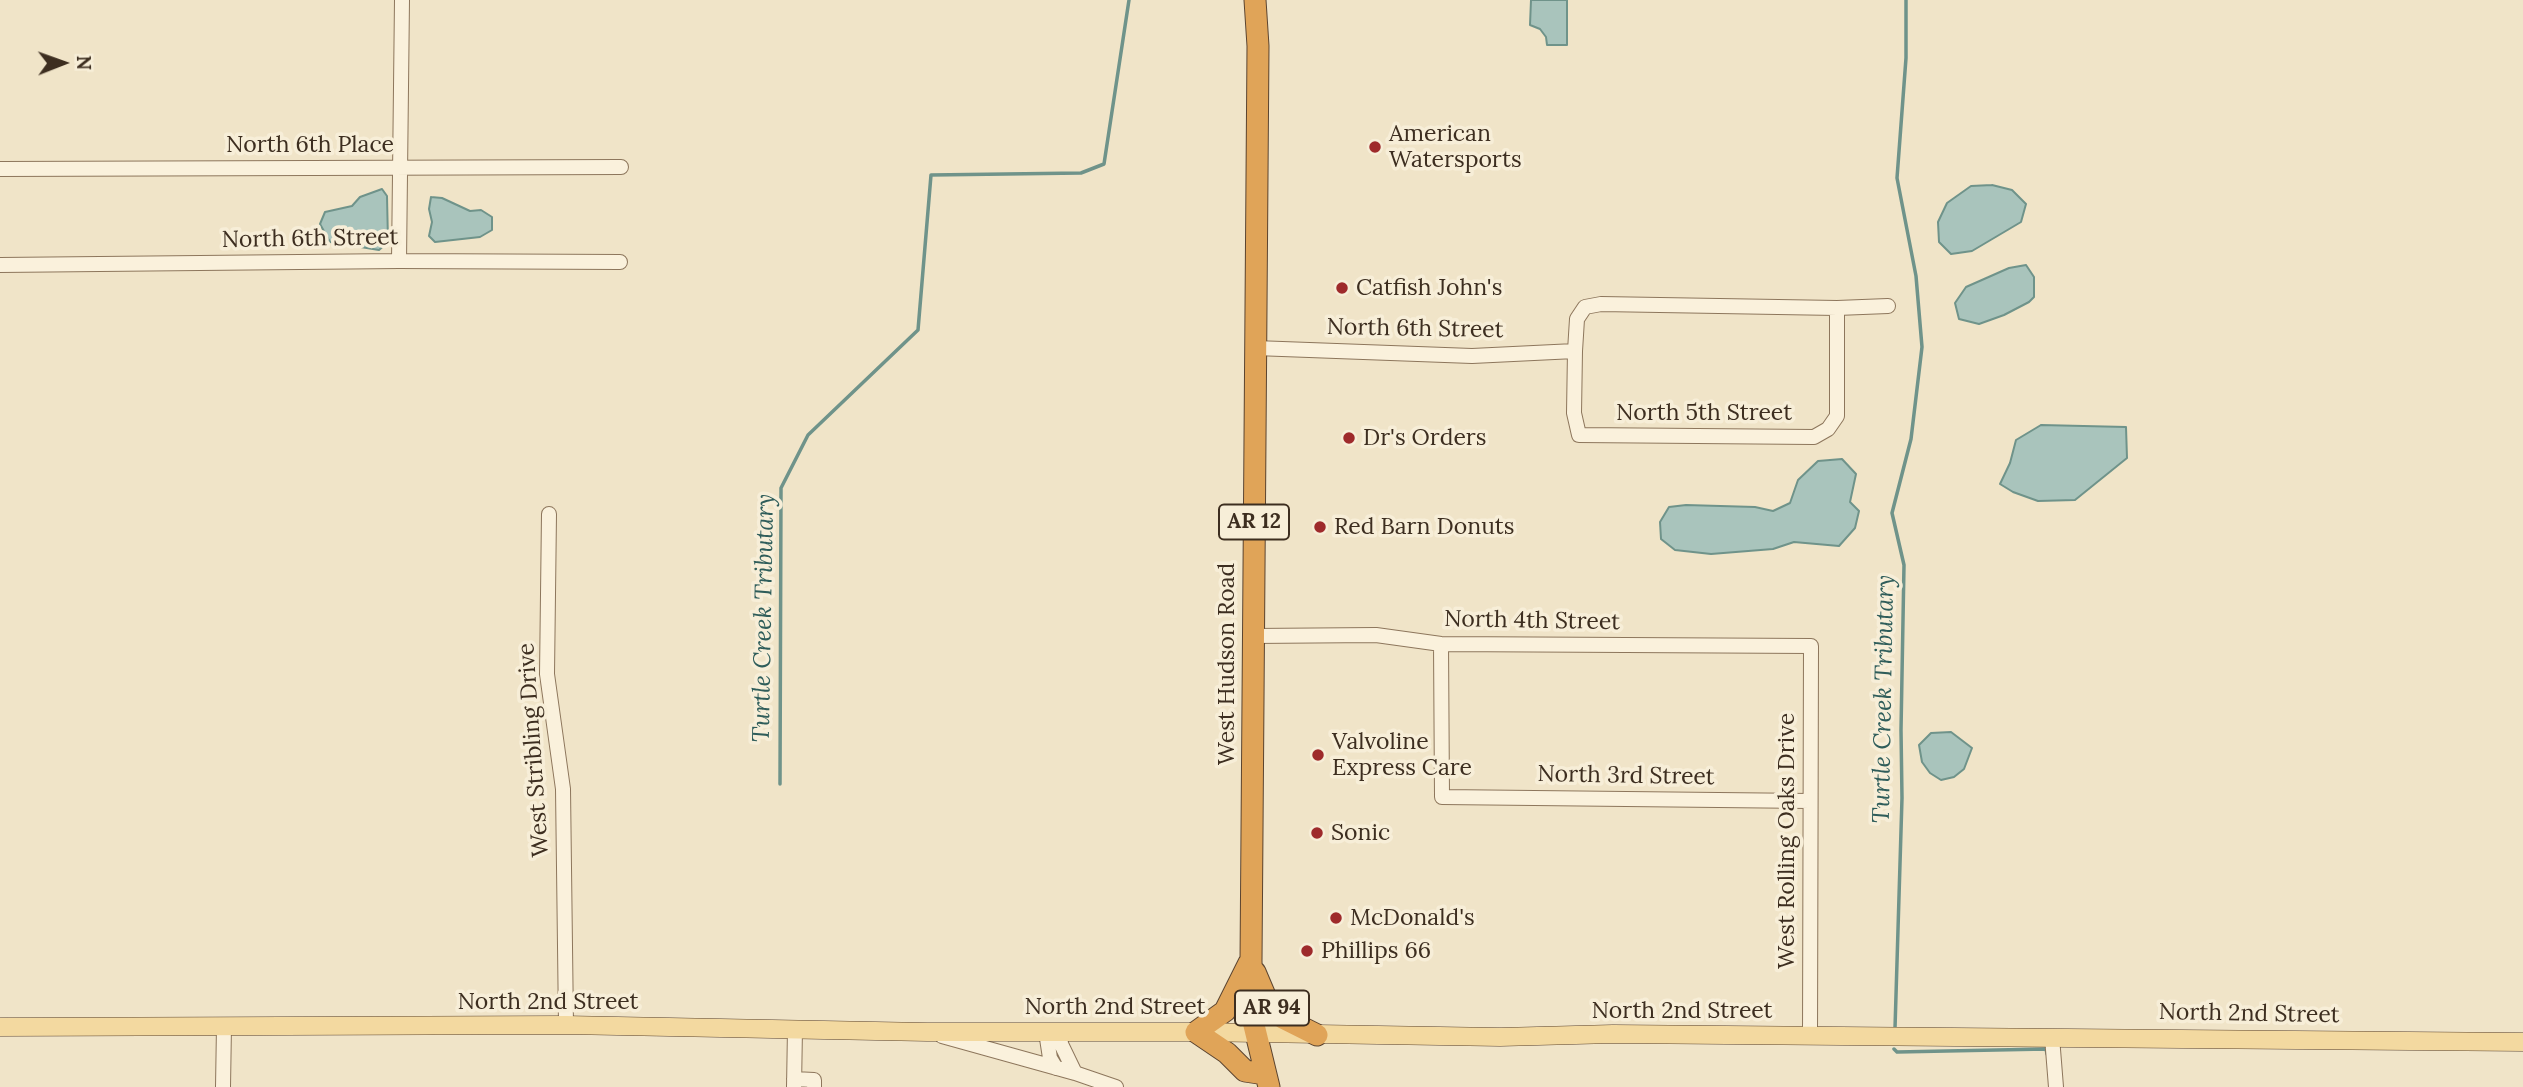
<!DOCTYPE html>
<html>
<head>
<meta charset="utf-8">
<style>
  body { margin:0 }
  #map { position:relative; width:2523px; height:1087px; overflow:hidden; background:#f0e4c8; font-family:Lora,serif }
  canvas { display:block }
  .north { position:absolute; left:28px; top:28px; width:70px; height:70px; -webkit-text-stroke:5px #f7eed8; paint-order:stroke; rotate:89deg; font-size:19px; font-weight:700; line-height:28px; text-align:center; color:#3d2e20 }
  .north::after { content:''; display:block; margin:auto; width:24px; height:32px; background:#3d2e20; clip-path:polygon(50% 0,100% 100%,50% 72%,0 100%) }
</style>
</head>
<body>
<div id="map">
<canvas width="2523" height="1087"></canvas>
<div class="north">N</div>
</div>
<script>
const context = document.querySelector('canvas').getContext('2d');
context.lineJoin = 'round';
function fillPath(path, color) {
  context.fillStyle = color;
  context.fill(path, 'evenodd');
}
function toPath(rows) {
  const path = new Path2D();
  for (const r of rows) {
    path.moveTo(r[0], r[1]);
    for (let i = 2; i < r.length; i += 2) path.lineTo(r[i], r[i + 1]);
  }
  return path;
}
function strokePath(path, color, width, dash) {
  context.strokeStyle = color;
  context.lineWidth = width;
  context.lineCap = dash ? 'butt' : 'round';
  context.setLineDash(dash || []);
  context.stroke(path);
}
function label(font, color, halo, rows, align = 'center') {
  context.font = font + ' Lora,serif';
  context.lineWidth = 7;
  context.setLineDash([]);
  context.textBaseline = 'middle';
  context.strokeStyle = halo;
  context.fillStyle = color;
  for (const [text, x, y, turn = 0] of rows) {
    context.save();
    context.translate(x, y);
    context.rotate((+turn || 0) * Math.PI / 180);
    context.textAlign = isNaN(turn) ? turn : align;
    if (halo) context.strokeText(text, 0, 0);
    context.fillText(text, 0, 0);
    context.restore();
  }
}
const water = toPath([
  [1531,0,1567,0,1567,45,1547,45,1546,37,1540,29,1530,25,1531,0],
  [1992,185,2012,190,2026,204,2021,222,1972,251,1951,254,1939,242,1938,222,1947,203,1971,186,1992,185],
  [382,189,387,196,388,242,379,250,330,242,320,224,325,212,352,206,360,197,382,189],
  [431,197,442,198,470,211,481,210,492,217,492,230,480,237,435,242,429,236,432,222,429,209,431,197],
  [2026,265,2034,277,2034,297,2029,302,2004,315,1979,324,1959,319,1955,303,1966,287,2009,268,2026,265],
  [2041,425,2126,427,2127,458,2075,500,2038,501,2013,492,2000,484,2010,463,2016,440,2041,425],
  [1842,459,1856,474,1850,502,1859,511,1855,528,1839,546,1794,542,1773,549,1711,554,1675,550,1661,539,1660,522,1669,507,1686,505,1755,507,1773,511,1790,503,1798,480,1818,461,1842,459],
  [1951,732,1972,748,1964,769,1954,777,1941,780,1930,773,1922,762,1919,745,1931,733,1951,732]
]);
fillPath(water, '#a9c4bc');
strokePath(water, '#6f938a', 2);
strokePath(toPath([
  [780,784,781,488,808,435,918,330,931,175,1081,173,1104,164,1129,0],
  [1895,1028,1902,798,1901,730,1904,565,1892,513,1911,439,1922,347,1916,276,1897,178,1906,58,1906,0],
  [1894,1049,1897,1052,2046,1049,2047,1054]
]), '#6f938a', 3.5);
const minor = toPath([
  [0,169,621,167],
  [399,261,402,0],
  [0,265,399,261,620,262],
  [1837,308,1837,416,1828,429,1814,437,1579,435,1574,413,1575,351,1577,319,1585,307,1601,304,1837,308,1888,306],
  [1255,348,1472,356,1575,351],
  [549,514,547,674,563,789,566,1025],
  [1253,636,1376,635,1441,644,1811,646,1810,1036],
  [1441,644,1442,797,1810,801],
  [1046,1032,1050,1058,1056,1068],
  [1060,1032,1061,1044,1075,1073],
  [942,1036,1075,1073,1116,1087],
  [2052,1037,2056,1087],
  [794,1079,814,1080,814,1087],
  [223,1087,224,1026],
  [794,1087,795,1029]
]);
const major = toPath([
  [0,1027,566,1025,927,1032,1196,1032,1500,1037,1613,1034,2523,1042]
]);
const highway = toPath([
  [1255,0,1258,46,1251,960,1252,1017,1269,1087],
  [1249,963,1225,1011,1196,1032,1227,1053,1245,1071,1265,1074],
  [1255,972,1269,1005,1283,1018,1317,1035]
]);
strokePath(minor, '#8d765c', 16);
strokePath(major, '#5b4430', 19);
strokePath(highway, '#5b4430', 23);
strokePath(minor, '#faf1dc', 14);
strokePath(major, '#f3d9a0', 18);
strokePath(highway, '#e0a458', 21);
for (const [x, y, r, color] of [
  [1375,147,7,"#9e2a2b"],
  [1342,288,7,"#9e2a2b"],
  [1349,438,7,"#9e2a2b"],
  [1320,527,7,"#9e2a2b"],
  [1318,755,7,"#9e2a2b"],
  [1317,833,7,"#9e2a2b"],
  [1336,918,7,"#9e2a2b"],
  [1307,951,7,"#9e2a2b"]
]) {
  const dot = new Path2D();
  dot.arc(x, y, r, 0, 2 * Math.PI);
  context.fillStyle = color;
  context.fill(dot);
  strokePath(dot, '#f7eed8', 2.5);
}
for (const [x, y, w] of [
  [1254,522,70],
  [1272,1008,74]
]) {
  const box = new Path2D();
  box.roundRect(x - w / 2, y - 17.5, w, 35, 5);
  context.fillStyle = '#f7eed8';
  context.fill(box);
  strokePath(box, '#3d2e20', 2);
}
label('bold 21px', '#3d2e20', null, [
  ["AR 12",1254,522],
  ["AR 94",1272,1008]
]);
label('23px', '#3d2e20', '#f7eed8', [
  ["American",1389,134],
  ["Watersports",1389,160],
  ["Catfish John's",1356,288],
  ["Dr's Orders",1363,438],
  ["Red Barn Donuts",1334,527],
  ["Valvoline",1332,742],
  ["Express Care",1332,768],
  ["Sonic",1331,833],
  ["McDonald's",1350,918],
  ["Phillips 66",1321,951]
], 'left');
label('23px', '#3d2e20', '#f7eed8', [
  ["North 6th Place",310,145],
  ["North 6th Street",310,239,-1],
  ["North 6th Street",1415,329,1],
  ["North 5th Street",1704,413],
  ["North 4th Street",1532,621,1],
  ["West Hudson Road",1227,664,-90],
  ["West Stribling Drive",534,750,-94],
  ["North 3rd Street",1626,776,1],
  ["West Rolling Oaks Drive",1787,841,-90],
  ["North 2nd Street",548,1002],
  ["North 2nd Street",1115,1007],
  ["North 2nd Street",1682,1011],
  ["North 2nd Street",2249,1014,1]
]);
label('italic 24px', '#2f5d5a', '#f7eed8', [
  ["Turtle Creek Tributary",764,618,-89],
  ["Turtle Creek Tributary",1884,699,-89]
]);
</script>
</body>
</html>
